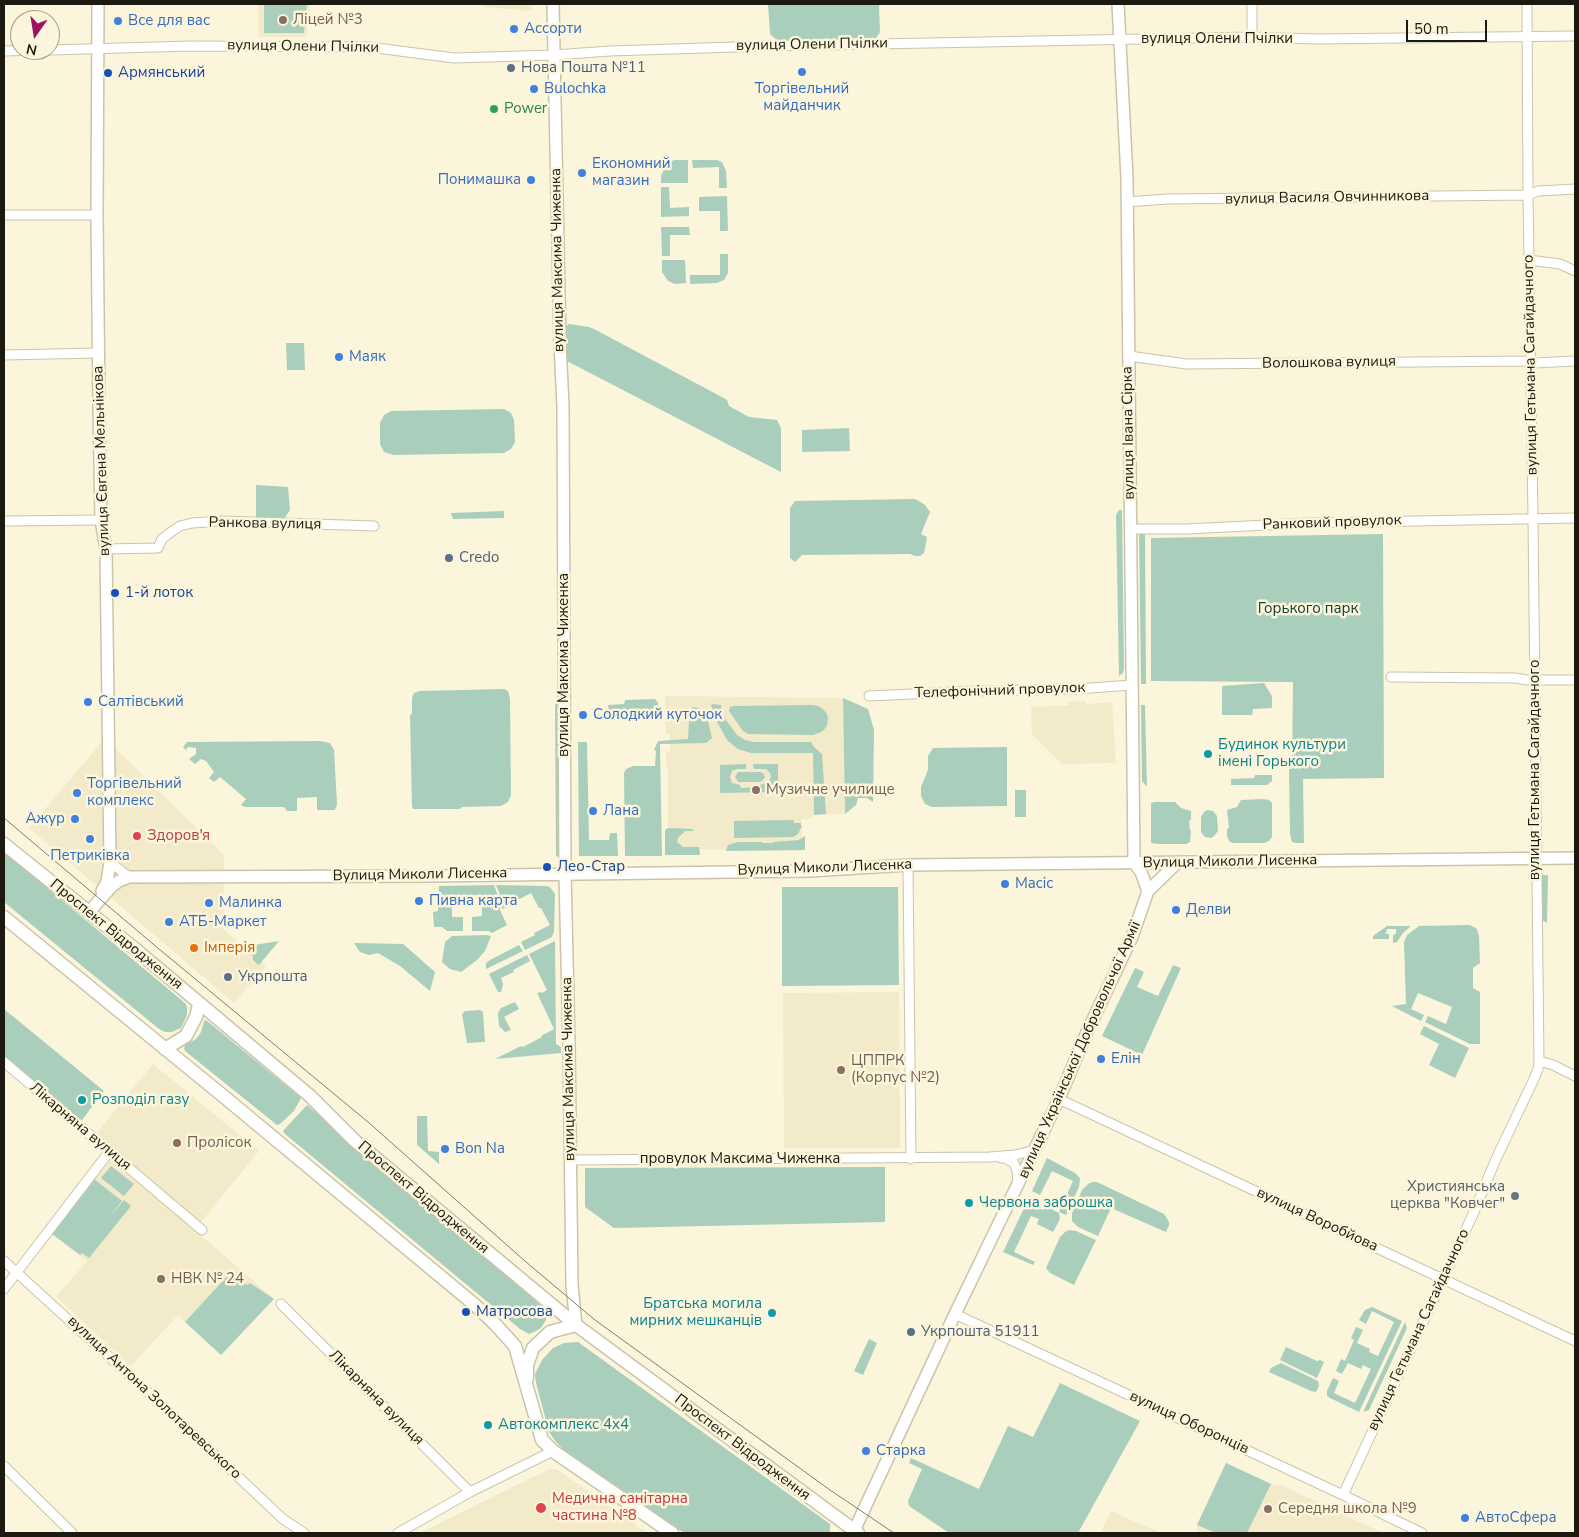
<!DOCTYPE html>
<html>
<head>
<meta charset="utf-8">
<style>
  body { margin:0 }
  #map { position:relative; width:1579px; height:1537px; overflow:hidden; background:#fbf5db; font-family:"Nunito Sans",sans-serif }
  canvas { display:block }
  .frame { position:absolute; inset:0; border:5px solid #1c1910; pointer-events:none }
  .north { position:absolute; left:10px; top:10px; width:50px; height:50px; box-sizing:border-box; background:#fbf5db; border:1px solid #a29d8a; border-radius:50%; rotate:193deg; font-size:14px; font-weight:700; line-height:20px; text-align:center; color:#1c1910 }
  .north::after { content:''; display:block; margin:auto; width:18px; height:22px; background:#9b1163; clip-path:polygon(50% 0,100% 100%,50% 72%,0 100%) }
  .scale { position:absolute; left:1406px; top:20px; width:81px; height:22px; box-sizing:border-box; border:2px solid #1c1910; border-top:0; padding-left:6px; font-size:15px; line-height:18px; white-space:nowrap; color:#1c1910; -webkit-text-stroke:4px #fbf5db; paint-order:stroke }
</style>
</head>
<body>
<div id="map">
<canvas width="1579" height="1537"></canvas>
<div class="frame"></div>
<div class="north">N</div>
<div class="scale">50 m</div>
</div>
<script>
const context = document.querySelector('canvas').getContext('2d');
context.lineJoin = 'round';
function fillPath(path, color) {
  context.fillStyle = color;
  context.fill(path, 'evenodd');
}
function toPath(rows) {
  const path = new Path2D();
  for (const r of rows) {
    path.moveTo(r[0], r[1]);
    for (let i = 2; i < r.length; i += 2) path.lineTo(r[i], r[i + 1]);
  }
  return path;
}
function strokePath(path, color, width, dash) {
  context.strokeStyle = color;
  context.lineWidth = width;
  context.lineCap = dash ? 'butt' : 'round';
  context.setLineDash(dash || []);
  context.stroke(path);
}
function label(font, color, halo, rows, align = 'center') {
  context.font = font + ' "Nunito Sans",sans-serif';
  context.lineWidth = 5;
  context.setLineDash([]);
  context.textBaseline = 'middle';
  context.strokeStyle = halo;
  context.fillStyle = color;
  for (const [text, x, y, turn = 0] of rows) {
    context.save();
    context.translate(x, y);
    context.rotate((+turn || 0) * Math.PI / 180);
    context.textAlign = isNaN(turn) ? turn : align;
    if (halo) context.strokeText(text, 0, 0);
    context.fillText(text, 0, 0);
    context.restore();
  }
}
fillPath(toPath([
  [258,4,310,4,307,37,259,37],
  [481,4,532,4,532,11,483,7],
  [665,696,843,698,845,814,814,815,808,819,801,819,803,851,668,849,668,767,666,767,666,752,670,752,670,735,666,734],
  [1086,701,1086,704,1112,702,1116,763,1062,764,1032,734,1031,707,1069,705,1069,702],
  [105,738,224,855,224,930,266,966,234,1003,29,828],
  [899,992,900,1148,784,1148,783,993],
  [153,1064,259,1151,200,1223,94,1136],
  [110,1158,146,1187,274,1299,221,1355,178,1315,131,1366,56,1297,87,1261,50,1233],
  [1226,1463,1271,1484,1283,1486,1383,1533,1197,1533,1197,1525],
  [549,1469,557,1469,647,1533,420,1533],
  [1111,1511,1161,1533,1101,1533]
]), '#f3eaca');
fillPath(toPath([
  [264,4,307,4,304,33,264,33],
  [768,4,879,4,880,32,876,38,778,41,770,34],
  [674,160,688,160,688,183,661,183,661,176,664,169,668,163],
  [692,160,717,160,722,162,726,171,727,188,719,188,719,167,693,168],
  [661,187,669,187,670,208,689,207,689,216,661,217],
  [727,196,728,231,720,231,720,211,699,211,699,197],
  [661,227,689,227,690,235,670,235,670,256,662,256],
  [720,254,728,254,728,273,724,280,717,283,690,284,690,275,720,275],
  [662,260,685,260,686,283,675,284,668,281,662,272],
  [569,324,589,327,594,329,720,396,727,400,729,406,749,417,777,420,781,428,781,472,565,360,565,327],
  [286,343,304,343,305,370,287,370],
  [504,409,511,413,514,420,515,442,511,449,504,453,394,455,384,452,380,444,380,423,384,415,391,411],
  [849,428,850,451,802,452,802,430],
  [256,485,288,487,290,510,284,519,256,518],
  [914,499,917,500,925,505,930,512,921,534,927,537,924,553,920,556,915,556,910,554,802,555,795,562,790,558,790,508,795,501],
  [1119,510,1122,510,1124,669,1123,673,1119,676,1116,515],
  [504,511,504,518,453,519,451,513],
  [1139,531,1145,531,1146,684,1141,684],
  [1383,534,1384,778,1303,779,1304,843,1296,843,1292,842,1290,834,1289,769,1292,769,1293,682,1151,681,1151,538],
  [1264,683,1272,696,1272,708,1253,709,1252,715,1222,715,1222,686],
  [504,689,508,691,510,699,511,795,508,802,501,806,462,807,460,809,413,809,412,806,410,715,412,714,412,698,414,693,419,691],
  [843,698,868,709,874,730,873,802,867,798,858,798,856,805,845,814],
  [655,699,658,703,658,711,609,712,608,705,624,704,625,700],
  [555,702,559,707,560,857,556,856],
  [713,704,721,705,723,716,737,735,745,740,753,742,811,742,814,747,822,754,826,814,814,815,813,753,751,753,738,749,727,740,717,722,711,705],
  [812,705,818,706,823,709,827,714,828,719,827,725,824,730,819,733,813,735,748,734,743,731,729,711,730,707,734,706],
  [1141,705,1145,705,1147,787,1142,781],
  [692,707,699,708,707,717,712,738,706,743,660,744,662,856,625,856,624,773,626,769,633,766,655,766,656,751,654,750,658,741,688,739,689,721,693,720],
  [320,741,330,743,334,750,337,804,336,808,334,810,317,810,317,797,297,798,297,811,287,811,284,807,245,807,241,805,246,799,220,777,214,782,209,778,214,772,206,761,201,759,195,764,189,759,196,754,196,748,188,747,186,750,183,747,187,742],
  [578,742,587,742,589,840,609,840,610,833,617,833,618,856,579,856],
  [1007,747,1007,806,932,807,925,804,921,796,921,787,928,770,928,756,933,748],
  [746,764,746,769,737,769,732,771,730,777,732,783,740,785,741,788,759,787,760,785,769,782,771,776,770,773,766,769,754,769,753,764,778,764,778,792,720,793,720,765],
  [738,772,760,772,763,773,765,777,763,780,760,782,738,782,735,777],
  [1255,775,1272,775,1272,781,1267,785,1231,785,1231,779,1254,778],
  [1015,790,1026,790,1026,817,1015,817],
  [1263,799,1269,800,1272,803,1272,837,1269,841,1264,843,1232,843,1229,841,1227,836,1227,829,1229,828,1227,810,1237,807,1241,800],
  [1155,802,1175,802,1181,808,1191,811,1191,820,1189,821,1190,830,1191,831,1190,842,1186,844,1158,844,1151,843,1151,803],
  [1207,810,1213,811,1217,816,1218,831,1214,836,1211,838,1205,837,1201,832,1201,817,1204,812],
  [794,820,794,823,801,823,801,826,802,826,798,834,793,837,734,838,734,821],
  [668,828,693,829,693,831,685,831,678,838,677,842,683,847,699,847,700,855,665,855,665,830],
  [805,836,805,850,726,851,728,845,738,842,762,842,762,843,773,843,773,842,799,840],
  [4,852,185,1003,187,1007,187,1015,181,1028,172,1032,165,1032,159,1029,4,902],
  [1542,875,1548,875,1547,923,1542,920],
  [494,885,497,893,500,910,507,925,492,933,489,931,472,931,472,917,482,916,482,895,452,895,452,917,463,917,463,931,447,931,442,927,434,927,433,912,438,911,439,886],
  [496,885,546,886,550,887,555,894,554,931,552,937,525,950,521,942,535,935,534,933,550,925,541,908,539,908,531,893,510,904,510,906,502,909,499,892],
  [782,887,898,887,899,985,782,986],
  [1470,925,1477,929,1479,936,1480,963,1473,968,1473,988,1480,992,1480,1044,1470,1044,1425,1022,1428,1016,1446,1024,1452,1007,1418,993,1411,1009,1424,1015,1421,1021,1392,1006,1406,1004,1404,942,1407,935,1419,926],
  [1387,926,1411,926,1403,933,1397,942,1393,943,1393,935,1396,934,1396,929,1387,929,1386,934,1389,934,1389,939,1373,939,1373,936],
  [487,935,491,936,485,951,477,960,461,972,450,969,442,962,445,942,452,936],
  [279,941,259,965,253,960,252,948,254,945],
  [555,941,556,1044,561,1047,561,1053,495,1059,521,1046,523,1047,542,1037,541,1036,554,1029,537,993,541,992,542,993,547,990,529,954],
  [354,943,403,944,435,972,430,991,400,966,378,953,369,955,360,952],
  [519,945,523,951,486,969,486,963,490,960],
  [527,955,530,961,513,970,514,972,501,978,503,984,501,992,498,992,489,974],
  [1173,965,1181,968,1142,1055,1102,1036,1135,968,1144,972,1137,987,1158,996],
  [515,1002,519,1009,504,1017,511,1030,505,1032,499,1026,498,1013,501,1008],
  [4,1009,104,1091,82,1120,74,1118,4,1058],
  [480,1010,483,1012,485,1042,467,1043,462,1014,465,1011],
  [206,1020,301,1098,294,1111,280,1124,277,1125,185,1051,184,1049,185,1045,196,1039,201,1032,204,1021],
  [1424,1026,1469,1048,1455,1078,1429,1065,1439,1044,1420,1034],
  [307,1105,538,1303,545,1310,546,1320,541,1328,534,1332,529,1334,520,1329,285,1134,283,1131],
  [417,1116,427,1116,428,1151,439,1152,439,1164,417,1145],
  [1047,1158,1075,1173,1080,1178,1079,1187,1066,1215,1059,1212,1073,1181,1052,1171,1040,1195,1032,1191],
  [111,1166,134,1184,124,1196,101,1178],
  [885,1167,885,1222,614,1228,585,1207,585,1168],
  [94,1179,122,1201,107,1220,124,1200,131,1206,89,1258,82,1253,80,1255,51,1233],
  [1092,1182,1097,1182,1164,1214,1169,1222,1169,1225,1166,1232,1111,1208,1098,1236,1078,1227,1072,1221,1072,1213,1082,1190,1088,1184],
  [1030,1196,1038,1200,1035,1207,1043,1210,1045,1206,1059,1213,1060,1219,1053,1232,1037,1224,1039,1219,1031,1216,1014,1252,1035,1262,1033,1265,1003,1252],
  [1069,1230,1076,1231,1096,1240,1074,1285,1050,1273,1046,1268,1060,1237,1065,1232],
  [231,1272,247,1285,250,1283,274,1299,221,1355,185,1322],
  [1372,1307,1402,1321,1359,1412,1330,1398,1327,1396,1327,1391,1333,1378,1339,1381,1334,1393,1355,1403,1371,1369,1363,1365,1361,1369,1348,1363,1342,1374,1336,1371,1341,1359,1345,1361,1354,1340,1351,1338,1356,1327,1363,1330,1357,1343,1370,1349,1369,1352,1378,1356,1394,1322,1372,1311,1366,1324,1359,1320,1365,1310],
  [1405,1322,1407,1328,1369,1410,1363,1412],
  [869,1339,877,1343,863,1375,854,1371],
  [578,1342,830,1524,830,1533,684,1533,564,1450,556,1442,549,1432,536,1383,535,1374,542,1360,553,1348,564,1343],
  [1286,1347,1317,1361,1320,1360,1324,1362,1317,1378,1280,1360],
  [1281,1363,1318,1381,1319,1386,1316,1392,1311,1391,1269,1372,1271,1368],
  [1060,1383,1140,1421,1078,1533,949,1533,909,1506,908,1501,922,1469,909,1463,911,1458,979,1489,1008,1426,1033,1437],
  [1226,1463,1271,1484,1247,1533,1216,1533,1197,1525]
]), '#aacebc');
const minor = toPath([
  [1252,37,1252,4],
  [50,50,191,46,369,47,454,58,554,55,610,51,767,46,1252,37,1318,39,1575,36],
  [4,51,38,50],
  [1127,202,1167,199,1528,195,1538,191,1575,189],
  [4,215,97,215],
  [1529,260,1560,264,1575,271],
  [4,355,98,353],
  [1129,356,1186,364,1530,361,1535,363,1575,361],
  [4,521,101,520],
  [1130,529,1186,529,1308,523,1575,518],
  [106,549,158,548,162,539,171,532,180,526,192,523,223,521,374,526],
  [1391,677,1515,678,1527,680,1575,680],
  [869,696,975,691,1076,689,1132,685],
  [110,862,129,877],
  [908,865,911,1159],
  [1539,1061,1553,1065,1575,1076],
  [4,1062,202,1230],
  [1059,1099,1575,1341],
  [1001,1158,1005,1158,1014,1163,1017,1171,1018,1182],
  [570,1160,990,1157,1015,1155,1035,1150],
  [4,1261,162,1405,283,1519,304,1533],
  [4,1289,109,1152],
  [281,1304,470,1492],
  [955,1314,1343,1495,1422,1533],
  [4,1466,72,1533],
  [1343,1495,1474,1212,1496,1159,1534,1079,1538,1069,1539,1061,1533,518,1528,195,1527,4],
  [398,1533,470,1492,553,1451]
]);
const tertiary = toPath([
  [98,4,97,215,99,405,101,520,106,549,110,862,107,882,102,891],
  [553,4,560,343,563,406,565,874,569,1044,572,1285,576,1325],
  [1148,891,1178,862],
  [89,912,112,886,119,881,129,877,431,876,809,871,908,865,1575,858],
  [853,1533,955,1314,1059,1099,1087,1032,1132,937,1148,891,1141,872,1134,863,1127,178,1118,4]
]);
const secondary = toPath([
  [4,844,135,949,310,1096,354,1140,576,1325,858,1533],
  [4,917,222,1095,475,1305,495,1324,515,1346,542,1440,553,1451,672,1533],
  [165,1049,186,1036,196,1017,199,1004],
  [527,1378,527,1365,533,1348,550,1332,576,1325]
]);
strokePath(minor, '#cac4ab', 11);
strokePath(tertiary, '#cac4ab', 14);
strokePath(secondary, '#cac4ab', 15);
strokePath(minor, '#fff', 9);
strokePath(tertiary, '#fff', 11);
strokePath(secondary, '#fff', 12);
strokePath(toPath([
  [4,818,159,949,368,1122,526,1262,595,1320,830,1490,894,1533]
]), '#827d6d', 1);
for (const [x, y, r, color] of [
  [283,20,5,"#8d6e63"],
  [118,21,5,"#3f7fe0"],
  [514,29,5,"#3f7fe0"],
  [511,68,5,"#5c6f8a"],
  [802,72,5,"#3f7fe0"],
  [108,73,5,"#1a4fb4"],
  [534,89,5,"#3f7fe0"],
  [494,109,5,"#2e9e5b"],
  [582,173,5,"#3f7fe0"],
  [531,180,5,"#3f7fe0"],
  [339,357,5,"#3f7fe0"],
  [449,558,5,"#5c6f8a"],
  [115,593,5,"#1a4fb4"],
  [88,702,5,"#3f7fe0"],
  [583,715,5,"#3f7fe0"],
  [1208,754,5,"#0f9aa8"],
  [756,790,5,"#8d6e63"],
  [77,793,5,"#3f7fe0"],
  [593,811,5,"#3f7fe0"],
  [75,819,5,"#3f7fe0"],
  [137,836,5,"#e0444e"],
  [90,839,5,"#3f7fe0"],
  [547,867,5,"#1a4fb4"],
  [1005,884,5,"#3f7fe0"],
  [419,901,5,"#3f7fe0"],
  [209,903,5,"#3f7fe0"],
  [1176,910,5,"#3f7fe0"],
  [169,922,5,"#3f7fe0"],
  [194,948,5,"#e8710a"],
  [228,977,5,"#5c6f8a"],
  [1101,1059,5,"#3f7fe0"],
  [841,1070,5,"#8d6e63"],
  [82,1100,5,"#0f9aa8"],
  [177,1143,5,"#8d6e63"],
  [445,1149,5,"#3f7fe0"],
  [1515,1196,5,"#6b7280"],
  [969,1203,5,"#0f9aa8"],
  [161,1279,5,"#8d6e63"],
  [466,1312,5,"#1a4fb4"],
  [772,1313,5,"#0f9aa8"],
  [911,1332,5,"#5c6f8a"],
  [488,1425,5,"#0f9aa8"],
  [866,1451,5,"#3f7fe0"],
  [541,1508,6,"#e0444e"],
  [1268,1509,5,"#8d6e63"],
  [1465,1518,5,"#3f7fe0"]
]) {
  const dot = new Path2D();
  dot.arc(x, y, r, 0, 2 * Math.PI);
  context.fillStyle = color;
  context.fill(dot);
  strokePath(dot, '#fbf5db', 2);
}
label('15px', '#785e54', '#fbf5db', [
  ["Ліцей №3",293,20],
  ["Музичне училище",766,790],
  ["ЦППРК",851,1061],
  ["(Корпус №2)",851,1078],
  ["Пролісок",187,1143],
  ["НВК № 24",171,1279],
  ["Середня школа №9",1278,1509]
], 'left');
label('15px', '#366cbe', '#fbf5db', [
  ["Все для вас",128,21],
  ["Ассорти",524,29],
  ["Bulochka",544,89],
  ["Торгівельний",802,89,"center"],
  ["майданчик",802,106,"center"],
  ["Економний",592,164],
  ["магазин",592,181],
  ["Понимашка",521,180,"right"],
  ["Маяк",349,357],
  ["Салтівський",98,702],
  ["Солодкий куточок",593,715],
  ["Торгівельний",87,784],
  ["комплекс",87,801],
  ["Лана",603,811],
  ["Ажур",65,819,"right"],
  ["Петриківка",90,856,"center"],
  ["Macic",1015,884],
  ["Пивна карта",429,901],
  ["Малинка",219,903],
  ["Делви",1186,910],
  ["АТБ-Маркет",179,922],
  ["Елін",1111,1059],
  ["Bon Na",455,1149],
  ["Старка",876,1451],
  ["АвтоСфера",1475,1518]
], 'left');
label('15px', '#1c1910', '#fbf5db', [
  ["вулиця Олени Пчілки",1217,39],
  ["вулиця Олени Пчілки",812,45,-1],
  ["вулиця Олени Пчілки",303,47,1],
  ["вулиця Василя Овчинникова",1327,198,-1],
  ["вулиця Максима Чиженка",558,260,-91],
  ["Волошкова вулиця",1329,363,-1],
  ["вулиця Гетьмана Сагайдачного",1531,365,-91],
  ["вулиця Івана Сірка",1129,433,-91],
  ["вулиця Євгена Мельнікова",102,461,-92],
  ["Ранковий провулок",1332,523,-2],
  ["Ранкова вулиця",265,524,1],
  ["вулиця Максима Чиженка",564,665,-90],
  ["Телефонічний провулок",1000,691,-2],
  ["вулиця Гетьмана Сагайдачного",1535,770,-90],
  ["Вулиця Миколи Лисенка",1230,862,-1],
  ["Вулиця Миколи Лисенка",825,868,-2],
  ["Вулиця Миколи Лисенка",420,875,-1],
  ["Проспект Відродження",116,935,39],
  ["вулиця Української Добровольчої Армії",1080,1050,-66],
  ["вулиця Максима Чиженка",569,1069,-91],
  ["Лікарняна вулиця",80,1127,40],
  ["провулок Максима Чиженка",740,1159],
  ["Проспект Відродження",423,1198,40],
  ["вулиця Воробйова",1317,1220,25],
  ["вулиця Гетьмана Сагайдачного",1419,1330,-65],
  ["вулиця Антона Золотаревського",154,1398,43],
  ["Лікарняна вулиця",376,1398,45],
  ["вулиця Оборонців",1189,1423,25],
  ["Проспект Відродження",742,1448,37]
]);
label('15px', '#4e5e75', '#fbf5db', [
  ["Нова Пошта №11",521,68],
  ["Credo",459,558],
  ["Укрпошта",238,977],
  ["Укрпошта 51911",921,1332]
], 'left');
label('15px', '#164399', '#fbf5db', [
  ["Армянський",118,73],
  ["1-й лоток",125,593],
  ["Лео-Стар",557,867],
  ["Матросова",476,1312]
], 'left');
label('15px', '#27864d', '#fbf5db', [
  ["Power",504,109]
], 'left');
label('15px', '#154130', '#fbf5db', [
  ["Горького парк",1308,609]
]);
label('15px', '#0d838f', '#fbf5db', [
  ["Будинок культури",1218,745],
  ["імені Горького",1218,762],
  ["Розподіл газу",92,1100],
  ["Червона заброшка",979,1203],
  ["Братська могила",762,1304,"right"],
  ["мирних мешканців",762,1321,"right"],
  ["Автокомплекс 4x4",498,1425]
], 'left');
label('15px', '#be3a42', '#fbf5db', [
  ["Здоров'я",147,836],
  ["Медична санітарна",552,1499],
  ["частина №8",552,1516]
], 'left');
label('15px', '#c56008', '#fbf5db', [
  ["Імперія",204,948]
], 'left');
label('15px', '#5b616d', '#fbf5db', [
  ["Християнська",1505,1187],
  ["церква \"Ковчег\"",1505,1204]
], 'right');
</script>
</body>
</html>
